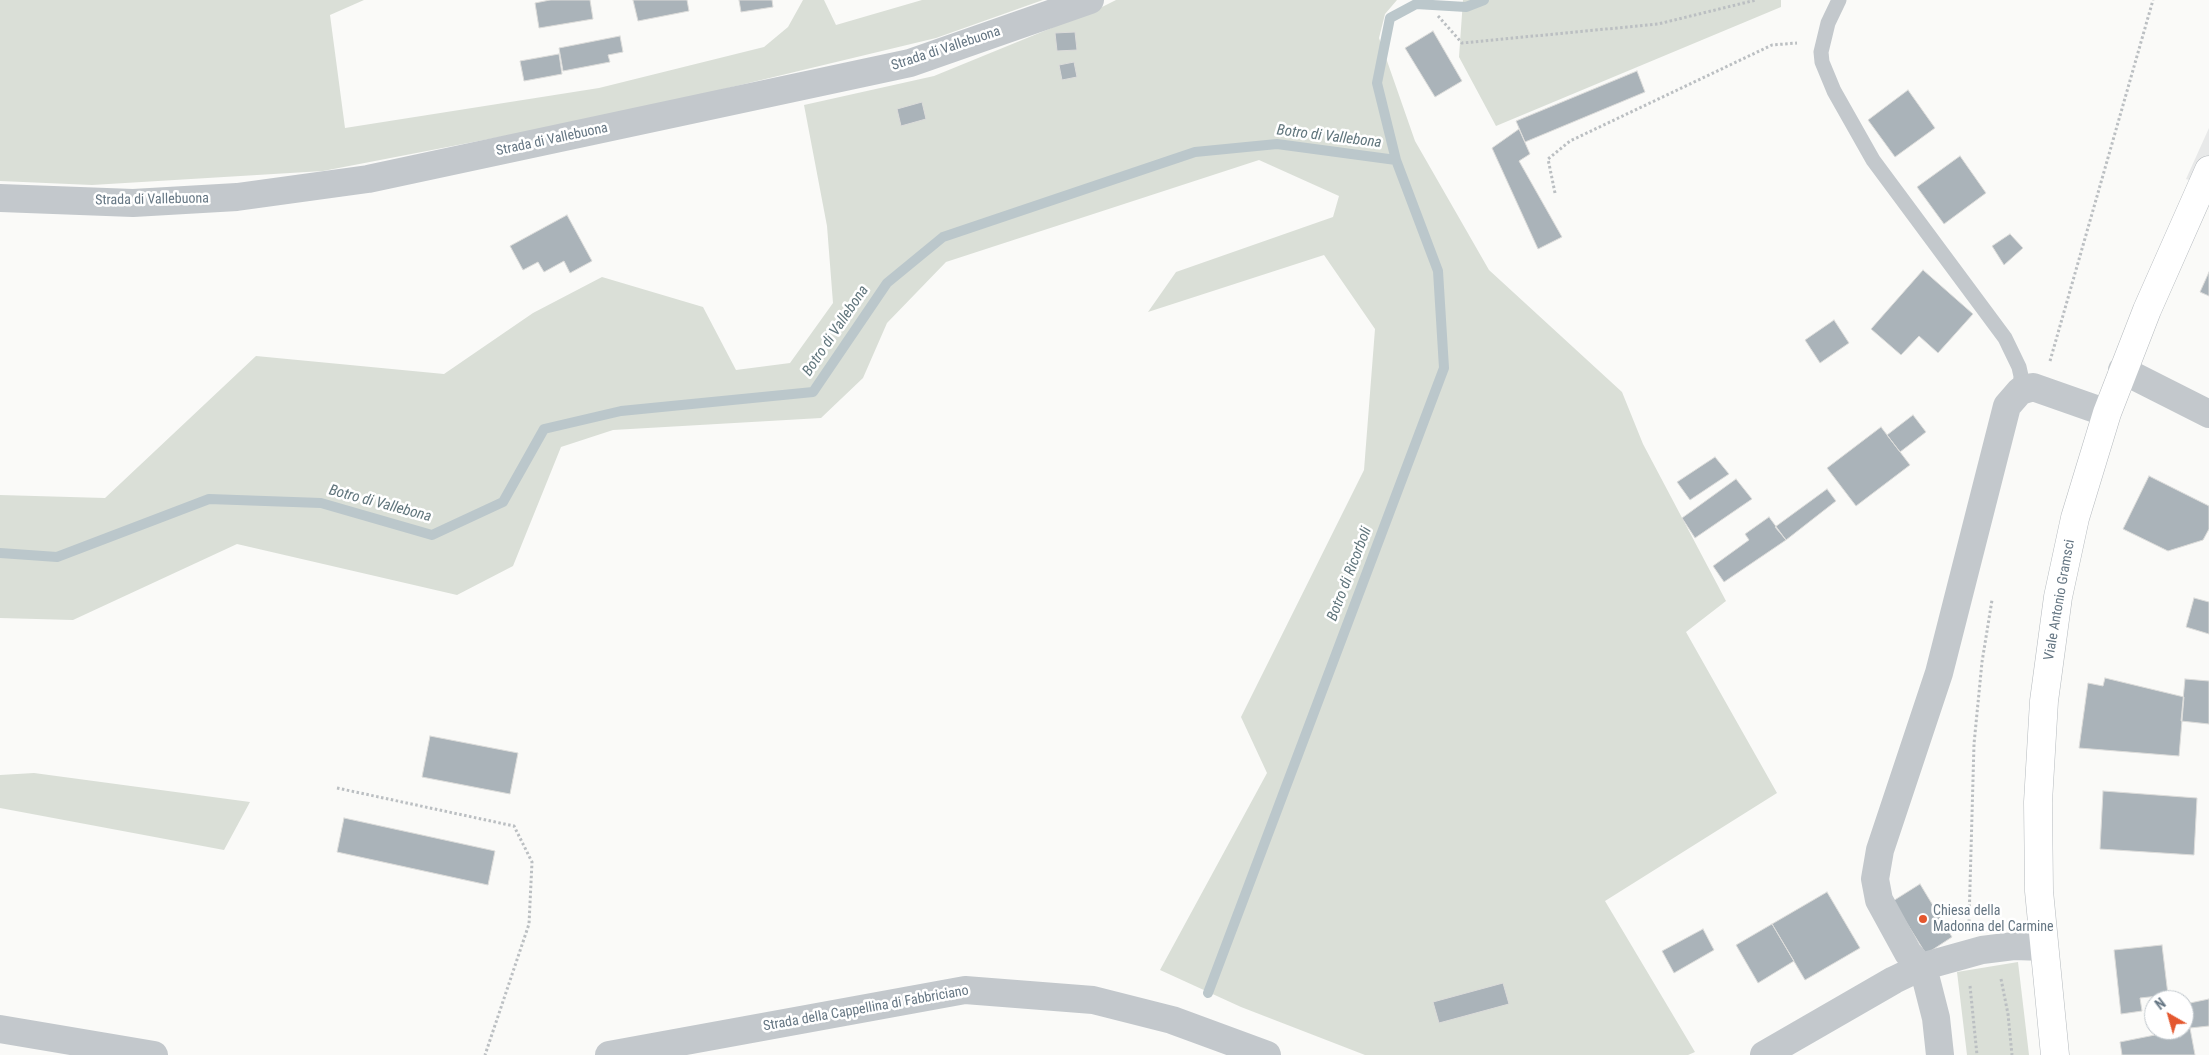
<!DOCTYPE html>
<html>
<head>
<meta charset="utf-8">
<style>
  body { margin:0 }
  #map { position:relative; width:2209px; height:1055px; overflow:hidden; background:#fafaf8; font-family:"Roboto Condensed",sans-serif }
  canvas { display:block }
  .north { position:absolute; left:2144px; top:990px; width:50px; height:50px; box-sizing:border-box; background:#fff; border:1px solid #c1c8cd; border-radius:50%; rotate:322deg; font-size:14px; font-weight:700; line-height:20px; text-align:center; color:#657683 }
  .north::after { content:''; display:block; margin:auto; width:18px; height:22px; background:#e4572e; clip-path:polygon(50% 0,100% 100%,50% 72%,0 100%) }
</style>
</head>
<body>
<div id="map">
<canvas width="2209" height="1055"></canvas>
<div class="north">N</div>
</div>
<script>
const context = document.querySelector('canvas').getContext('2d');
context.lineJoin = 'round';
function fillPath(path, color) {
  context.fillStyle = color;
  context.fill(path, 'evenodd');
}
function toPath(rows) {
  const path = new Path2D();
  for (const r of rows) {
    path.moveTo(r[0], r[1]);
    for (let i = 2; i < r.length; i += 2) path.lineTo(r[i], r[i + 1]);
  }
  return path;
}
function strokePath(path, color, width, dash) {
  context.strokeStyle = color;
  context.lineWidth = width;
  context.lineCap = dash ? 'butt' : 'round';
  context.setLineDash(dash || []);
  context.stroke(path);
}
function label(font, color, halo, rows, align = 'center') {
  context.font = font + ' "Roboto Condensed",sans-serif';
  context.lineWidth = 5;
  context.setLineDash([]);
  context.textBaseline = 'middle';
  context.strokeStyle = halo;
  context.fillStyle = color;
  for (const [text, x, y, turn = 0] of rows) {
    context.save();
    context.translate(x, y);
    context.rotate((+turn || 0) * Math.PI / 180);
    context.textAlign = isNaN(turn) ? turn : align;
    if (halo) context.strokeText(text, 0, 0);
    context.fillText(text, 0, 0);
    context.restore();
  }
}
fillPath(toPath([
  [2209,128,2209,187,2186,179]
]), '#e8e9e9');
fillPath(toPath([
  [0,0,364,0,330,15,345,128,599,88,764,47,788,27,803,0,824,0,836,25,922,0,1043,0,936,38,624,113,323,171,92,185,0,181],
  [1116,0,1397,0,1385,14,1379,38,1415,141,1489,270,1622,392,1643,444,1726,601,1686,632,1777,793,1605,901,1695,1052,1688,1055,1365,1055,1241,1007,1160,970,1267,773,1241,717,1364,470,1375,329,1324,255,1148,312,1176,272,1333,217,1339,196,1259,160,946,262,887,323,863,378,821,418,613,430,561,447,513,566,457,595,237,544,73,620,0,618,0,495,105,498,256,356,444,374,533,313,602,277,703,307,736,370,790,363,833,303,827,226,804,105,934,76,1098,9],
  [1463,0,1781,0,1781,7,1496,126,1459,57],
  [34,773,250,802,224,850,0,808,0,775],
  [2018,962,2029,1055,1967,1055,1957,972]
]), '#dadfd7');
strokePath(toPath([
  [0,553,57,557,209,499,321,503,432,535,503,502,544,429,621,411,813,392,887,283,943,237,1195,152,1277,144,1396,160,1377,83,1390,18,1416,4,1466,7,1484,0],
  [1208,993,1444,368,1438,271,1396,160]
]), '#bbc7cb', 10);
const building = toPath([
  [550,0,590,0,593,19,539,28,535,3,550,0],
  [633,0,687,0,689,11,638,21,633,0],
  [739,0,772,0,773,7,741,12,739,0],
  [1433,31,1462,81,1435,97,1405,48,1433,31],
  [1075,32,1077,50,1057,51,1055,33,1075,32],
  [620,36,623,52,608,55,610,62,563,71,559,48,620,36],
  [559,54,562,74,524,81,520,61,559,54],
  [1074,62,1077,77,1062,80,1059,65,1074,62],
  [1637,71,1645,92,1525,142,1516,121,1637,71],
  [1908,90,1935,128,1895,157,1868,120,1908,90],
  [922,102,926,119,901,126,897,109,922,102],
  [1519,129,1530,154,1519,161,1562,237,1538,249,1492,148,1519,129],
  [1960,156,1986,193,1944,224,1917,187,1960,156],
  [567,215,592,261,570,273,564,261,544,272,538,262,523,270,510,246,567,215],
  [2010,234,2023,248,2004,265,1992,246,2010,234],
  [1923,270,1973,314,1938,353,1919,336,1901,355,1871,329,1923,270],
  [2209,272,2209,296,2200,292,2209,272],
  [1834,320,1849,343,1820,363,1805,340,1834,320],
  [1913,415,1926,432,1900,452,1887,435,1913,415],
  [1881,427,1910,465,1856,506,1827,468,1881,427],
  [1715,457,1729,474,1690,500,1677,482,1715,457],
  [2149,476,2209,506,2209,529,2203,540,2168,551,2123,529,2149,476],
  [1736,479,1752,499,1695,538,1682,518,1736,479],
  [1827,489,1836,501,1786,540,1775,527,1827,489],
  [1769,517,1786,540,1724,582,1713,566,1749,540,1745,534,1769,517],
  [2194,598,2209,602,2209,634,2186,627,2194,598],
  [2105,678,2184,697,2179,756,2079,748,2088,683,2103,686,2105,678],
  [2185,679,2209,681,2209,724,2181,721,2185,679],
  [430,736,518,753,510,794,422,777,430,736],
  [2103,791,2197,798,2194,855,2100,849,2103,791],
  [344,818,495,851,488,885,337,852,344,818],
  [1920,884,1952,937,1926,954,1893,901,1920,884],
  [1827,892,1860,948,1805,980,1772,924,1827,892],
  [1772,924,1794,961,1758,983,1736,945,1772,924],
  [1703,929,1714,950,1674,973,1662,951,1703,929],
  [2162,945,2168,995,2140,998,2142,1011,2121,1014,2114,950,2162,945],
  [1503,983,1509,1004,1439,1023,1433,1002,1503,983],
  [2209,999,2209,1026,2190,1028,2185,1004,2209,999],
  [2190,1028,2195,1055,2122,1055,2120,1042,2190,1028]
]);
fillPath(building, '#aab3b9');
strokePath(building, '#dcdcda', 1);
const primary = toPath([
  [2055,1055,2039,891,2038,802,2044,701,2058,597,2075,518,2107,413,2147,310,2209,170]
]);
strokePath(primary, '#b5babe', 29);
strokePath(toPath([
  [1438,16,1462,43,1658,24,1756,0],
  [1555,193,1548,159,1570,141,1772,45,1797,43],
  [2050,361,2153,0],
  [337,788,514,826,532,862,529,924,485,1055],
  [1969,922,1974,744,1982,662,1992,600],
  [2001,979,2008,1014,2012,1055],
  [1970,986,1977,1055]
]), '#bbbfc2', 3, [2.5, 2.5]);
strokePath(toPath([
  [1839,0,1828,23,1821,52,1822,62,1834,91,1873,160,2005,338,2019,367,2021,376,2020,391]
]), '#c3c8cc', 15);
strokePath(toPath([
  [0,198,133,203,237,197,368,179,910,63,1090,0],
  [2122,370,2209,414],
  [0,1029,154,1055],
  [609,1055,965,990,1093,1000,1172,1020,1267,1055],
  [1764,1055,1894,980,1921,967,1982,950,2014,946,2044,947],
  [1940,1055,1936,1018,1925,975,1921,967,1908,953,1879,900,1875,879,1880,850,1939,673,2007,406,2020,391,2033,387,2107,413]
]), '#c3c8cc', 28);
strokePath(primary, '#fff', 28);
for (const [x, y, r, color] of [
  [1923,919,5,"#e4572e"]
]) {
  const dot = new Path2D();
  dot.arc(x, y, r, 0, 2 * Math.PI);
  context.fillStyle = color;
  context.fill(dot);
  strokePath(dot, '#fff', 2);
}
label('14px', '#657683', '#fff', [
  ["Strada di Vallebuona",946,49,-18],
  ["Strada di Vallebuona",552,140,-12],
  ["Strada di Vallebuona",152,200,-1],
  ["Viale Antonio Gramsci",2060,600,-80],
  ["Strada della Cappellina di Fabbriciano",866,1009,-10]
]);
label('14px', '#657683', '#fff', [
  ["Chiesa della",1933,911],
  ["Madonna del Carmine",1933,927]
], 'left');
label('italic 15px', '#60757c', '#fff', [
  ["Botro di Vallebona",1329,137,7],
  ["Botro di Vallebona",836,331,-56],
  ["Botro di Vallebona",380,504,15],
  ["Botro di Ricorboli",1350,574,-69]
]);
</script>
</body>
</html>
